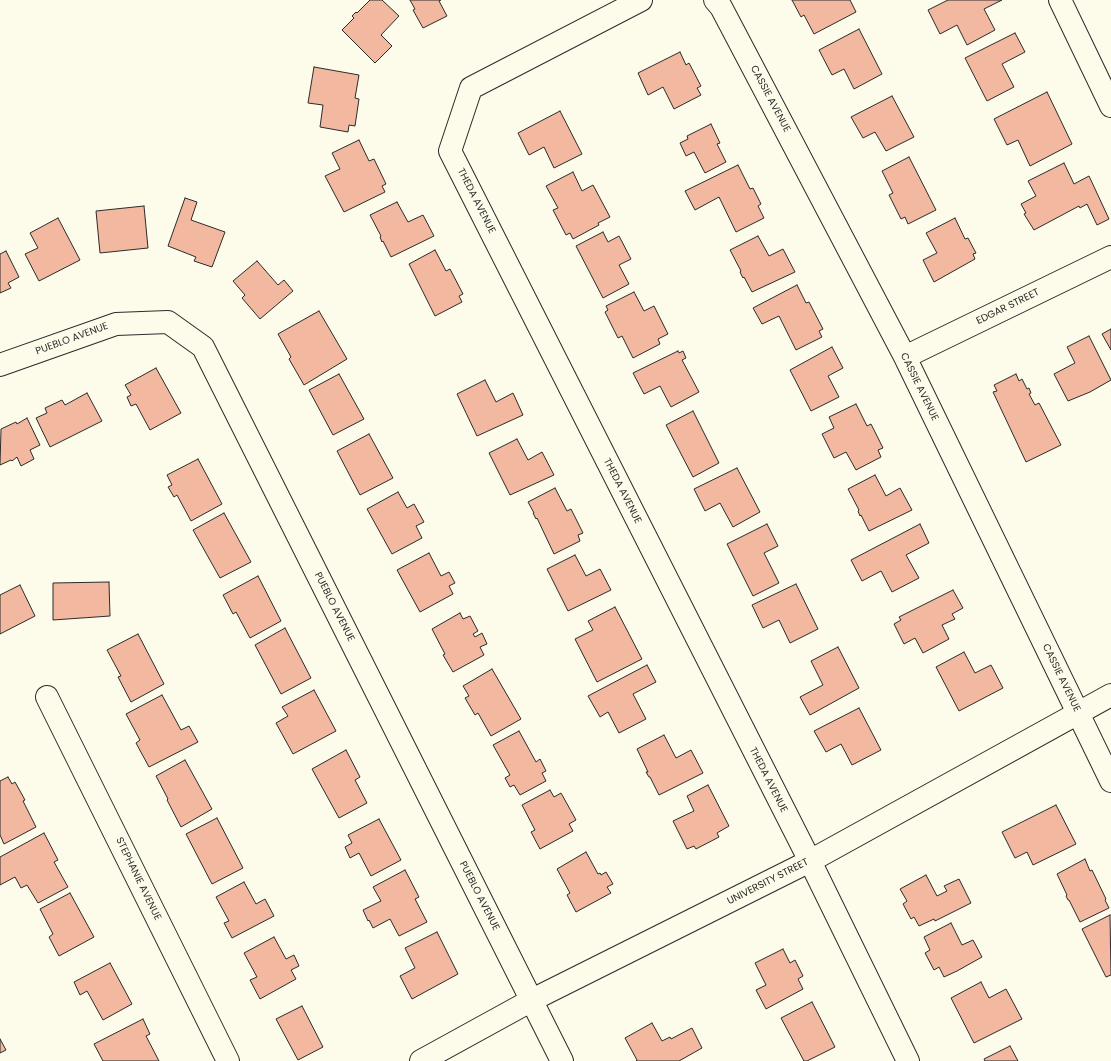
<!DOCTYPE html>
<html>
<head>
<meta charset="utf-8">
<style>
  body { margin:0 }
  canvas { display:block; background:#fdfbea }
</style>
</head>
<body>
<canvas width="1111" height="1061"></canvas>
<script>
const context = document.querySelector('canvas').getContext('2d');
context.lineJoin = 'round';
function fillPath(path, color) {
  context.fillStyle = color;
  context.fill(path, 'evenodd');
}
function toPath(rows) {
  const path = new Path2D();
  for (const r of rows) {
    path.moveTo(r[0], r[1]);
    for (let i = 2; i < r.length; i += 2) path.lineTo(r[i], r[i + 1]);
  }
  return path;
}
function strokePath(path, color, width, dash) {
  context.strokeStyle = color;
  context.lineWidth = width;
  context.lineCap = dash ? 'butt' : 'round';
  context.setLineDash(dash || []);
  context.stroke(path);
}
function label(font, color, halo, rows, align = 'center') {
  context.font = font + ' Poppins,sans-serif';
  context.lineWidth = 3;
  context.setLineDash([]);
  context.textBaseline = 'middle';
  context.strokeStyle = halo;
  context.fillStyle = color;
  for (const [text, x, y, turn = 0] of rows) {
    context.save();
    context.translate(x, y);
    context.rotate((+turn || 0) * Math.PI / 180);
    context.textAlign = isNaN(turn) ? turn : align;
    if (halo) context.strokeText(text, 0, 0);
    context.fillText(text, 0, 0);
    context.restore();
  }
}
const building = toPath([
  [370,0,382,0,399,16,381,35,392,46,375,63,342,30,354,18,352,16,356,12,357,13,370,0],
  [410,0,441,0,439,1,447,16,423,28,413,10,415,9,410,0],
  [792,0,850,0,856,12,814,34,804,15,801,17,792,0],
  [948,0,1002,0,984,9,995,30,967,45,957,25,940,34,928,10,948,0],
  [859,29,882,74,854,89,844,69,832,75,819,50,859,29],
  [1015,33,1025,52,1002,64,1014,87,987,101,965,58,1015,33],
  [680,52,686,65,689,63,701,86,697,88,701,95,674,109,663,87,648,95,638,73,680,52],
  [314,67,359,75,355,98,359,99,355,126,349,125,348,132,320,127,323,105,308,103,314,67],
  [1047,92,1072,144,1030,166,1018,140,1007,145,994,119,1047,92],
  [892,96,914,137,886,151,875,132,863,138,851,117,892,96],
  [560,111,582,154,554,168,544,147,529,155,518,133,560,111],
  [711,124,720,143,717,144,726,162,705,173,694,152,686,156,680,143,688,139,687,136,711,124],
  [359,140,369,161,374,159,386,184,382,186,385,192,344,212,325,176,340,169,332,153,359,140],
  [909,157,936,210,908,224,905,217,901,219,889,195,893,193,882,171,909,157],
  [1064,163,1074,184,1089,176,1109,219,1097,225,1087,204,1080,208,1079,206,1034,230,1024,214,1026,213,1021,204,1036,196,1028,181,1064,163],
  [738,165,750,189,753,188,761,204,758,206,764,218,736,232,719,197,695,210,685,191,738,165],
  [573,172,582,191,593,185,610,217,598,223,599,225,573,239,570,233,566,235,553,210,558,208,546,186,573,172],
  [185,198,197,202,191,220,225,232,212,267,194,261,196,257,168,246,185,198],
  [397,202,408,222,423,215,434,236,391,257,383,241,382,242,380,237,381,236,370,215,397,202],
  [144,206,148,248,100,253,96,211,144,206],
  [58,218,80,260,39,281,25,254,38,248,30,233,58,218],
  [955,218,965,239,968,238,976,253,973,254,975,259,934,282,923,260,937,253,926,233,955,218],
  [603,232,608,242,619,236,631,259,619,265,629,284,603,298,576,246,603,232],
  [758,236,769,256,783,249,795,272,752,292,744,277,743,278,740,272,741,271,730,250,758,236],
  [435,250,446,271,450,269,463,294,459,296,462,302,435,316,409,264,435,250],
  [6,251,19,277,8,283,11,288,0,293,0,254,6,251],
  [257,261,278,285,284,280,293,291,260,319,242,298,245,295,233,281,257,261],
  [797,285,806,303,809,302,823,329,819,331,822,337,796,350,779,316,762,324,753,308,797,285],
  [634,292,644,311,654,306,668,334,658,339,660,344,633,358,622,336,618,338,605,312,608,310,606,306,634,292],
  [319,311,347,359,304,385,289,359,291,357,278,334,319,311],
  [1111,329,1111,350,1102,334,1111,329],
  [1089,336,1111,380,1090,392,1068,401,1054,374,1075,363,1067,347,1089,336],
  [832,347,843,368,828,376,839,397,811,411,790,370,832,347],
  [678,351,679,353,683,351,686,358,682,360,699,392,671,407,660,386,644,394,633,373,678,351],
  [156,368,181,413,150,430,136,404,131,406,127,397,131,395,125,385,156,368],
  [339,374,364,419,333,435,309,390,339,374],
  [1016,374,1019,381,1022,379,1027,389,1029,388,1031,393,1029,394,1035,405,1039,403,1061,445,1026,462,993,392,997,391,994,385,1016,374],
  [485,380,496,402,513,393,523,415,477,436,457,394,485,380],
  [87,393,102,421,50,447,36,418,47,413,45,408,62,400,65,405,87,393],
  [856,404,867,426,871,424,883,448,878,450,881,457,856,470,846,452,834,458,822,434,834,428,829,417,856,404],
  [693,411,719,463,693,477,666,425,693,411],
  [27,418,40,445,30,450,34,459,21,466,17,457,12,461,11,460,0,465,1,429,16,422,17,424,27,418],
  [369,434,393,478,360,495,337,451,369,434],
  [517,439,528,460,542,452,554,475,510,495,489,453,517,439],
  [198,459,222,504,191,521,177,495,174,497,168,487,172,485,167,475,198,459],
  [737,468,760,512,733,527,720,503,705,511,694,489,737,468],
  [875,475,886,496,900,488,912,510,869,531,861,515,860,516,858,511,859,510,848,489,875,475],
  [555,488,567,511,571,509,583,533,578,535,580,541,554,554,537,518,536,519,533,513,534,513,528,502,555,488],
  [398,492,407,508,414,504,424,522,416,526,422,538,392,554,367,509,398,492],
  [224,513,251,562,220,578,193,530,224,513],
  [767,524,778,546,764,553,779,583,753,596,727,544,767,524],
  [920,524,929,543,906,555,919,578,892,592,881,571,862,581,851,560,920,524],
  [429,553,441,576,449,572,455,583,449,586,453,594,420,612,397,570,429,553],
  [575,555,586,576,600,569,611,590,568,611,547,569,575,555],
  [258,576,281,621,250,638,236,612,233,614,223,595,258,576],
  [109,582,110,616,53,620,53,583,109,582],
  [796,584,818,629,790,643,779,620,763,628,752,605,796,584],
  [20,585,35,616,0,634,0,595,20,585],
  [953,590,963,608,952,614,955,619,942,625,949,639,923,653,915,638,904,644,894,624,901,620,899,617,953,590],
  [615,607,642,659,597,682,575,639,593,630,588,621,615,607],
  [460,613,463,619,470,616,478,631,473,634,475,637,482,633,487,644,480,647,484,655,453,672,443,655,445,654,432,629,460,613],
  [285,628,311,678,281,694,255,645,285,628],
  [138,634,164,684,131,702,118,677,121,676,107,650,138,634],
  [838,647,859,688,810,715,800,697,823,685,811,661,838,647],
  [964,652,975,673,991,665,1003,688,959,711,936,667,964,652],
  [647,665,656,682,633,694,646,719,619,733,608,712,600,717,588,696,647,665],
  [492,669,521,719,491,736,478,713,475,715,465,698,469,696,463,686,492,669],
  [314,690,336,731,293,754,276,723,288,716,282,707,314,690],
  [162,695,181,730,189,726,198,742,149,767,136,743,140,740,126,714,162,695],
  [859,708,881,750,852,765,841,744,826,752,814,731,859,708],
  [519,731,536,762,540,759,546,771,542,773,546,781,520,795,514,785,510,787,505,778,510,775,493,745,519,731],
  [664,735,676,758,691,750,703,773,659,795,650,777,649,777,646,772,648,772,637,749,664,735],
  [346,750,360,777,355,780,367,803,339,818,312,769,346,750],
  [185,760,212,809,181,827,167,800,168,799,156,776,185,760],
  [8,777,12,784,15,782,25,800,23,801,36,827,4,844,0,835,0,781,8,777],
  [708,785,729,826,717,833,719,837,696,849,694,846,687,849,673,821,694,811,687,796,708,785],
  [550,790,554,797,561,793,576,820,569,824,573,831,540,849,531,832,535,830,522,805,550,790],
  [1056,805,1076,844,1033,865,1027,852,1015,858,1002,832,1056,805],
  [217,818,243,868,212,884,186,834,217,818],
  [379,819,401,860,371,876,359,853,350,858,345,847,352,843,348,835,379,819],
  [44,833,58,860,54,862,68,887,38,903,27,885,21,888,15,877,0,885,0,857,44,833],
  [586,852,598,874,600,873,601,875,606,872,613,884,607,887,611,893,576,912,567,895,570,893,557,869,586,852],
  [1085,859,1090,871,1092,870,1106,899,1105,900,1109,908,1080,922,1069,900,1068,900,1066,896,1067,895,1057,874,1085,859],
  [405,870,419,897,415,899,427,922,399,936,390,919,373,928,369,920,368,921,363,910,381,901,373,887,405,870],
  [926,875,937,896,947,891,944,886,959,879,971,903,935,921,934,919,919,926,914,917,911,919,903,904,907,901,900,889,926,875],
  [244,882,256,904,265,899,274,916,232,938,224,923,229,921,216,897,244,882],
  [70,893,94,937,59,956,49,937,53,934,40,909,70,893],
  [1110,915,1111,975,1106,977,1082,929,1110,915],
  [951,923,962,945,973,940,982,957,957,971,944,977,939,967,934,970,925,953,930,950,924,937,951,923],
  [437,932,458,974,412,999,400,976,415,968,405,948,437,932],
  [274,937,286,959,294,955,299,966,291,970,296,979,260,999,250,980,257,977,244,953,274,937],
  [783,949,790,963,795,960,803,976,798,979,803,989,766,1009,756,990,766,985,755,963,783,949],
  [110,963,132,1004,103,1020,87,991,80,995,74,982,110,963],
  [981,982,989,998,1006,989,1022,1019,974,1043,951,998,981,982],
  [812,1002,835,1047,807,1061,804,1061,781,1018,812,1002],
  [302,1006,323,1047,298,1060,276,1019,302,1006],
  [143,1019,150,1034,146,1036,159,1061,103,1061,94,1044,143,1019],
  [652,1023,662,1041,670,1037,671,1039,692,1028,702,1048,679,1061,636,1061,637,1060,625,1038,652,1023],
  [0,1039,6,1050,0,1053,0,1039],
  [1010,1046,1018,1061,985,1061,984,1059,1010,1046]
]);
fillPath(building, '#f2b8a0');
strokePath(building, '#2b2b2b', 1);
const minor = toPath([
  [641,0,471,88,450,151,810,861,908,1061],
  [715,0,721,7,905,357,1111,781],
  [1060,0,1111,106],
  [905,357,1111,257],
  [0,365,116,324,168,322,203,347,562,1061],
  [47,697,228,1061],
  [421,1061,532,1000,810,861,1111,695]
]);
strokePath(minor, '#2b2b2b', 24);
strokePath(minor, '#fdfbea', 22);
label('10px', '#2b2b2b', '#fdfbea', [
  ["CASSIE AVENUE",770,99,62],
  ["THEDA AVENUE",476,201,63],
  ["EDGAR STREET",1008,307,-26],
  ["PUEBLO AVENUE",72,339,-20],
  ["CASSIE AVENUE",919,387,64],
  ["THEDA AVENUE",622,491,63],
  ["PUEBLO AVENUE",334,607,63],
  ["CASSIE AVENUE",1061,678,64],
  ["THEDA AVENUE",768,780,63],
  ["STEPHANIE AVENUE",138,879,64],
  ["UNIVERSITY STREET",768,882,-27],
  ["PUEBLO AVENUE",479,896,63]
]);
</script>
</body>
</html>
